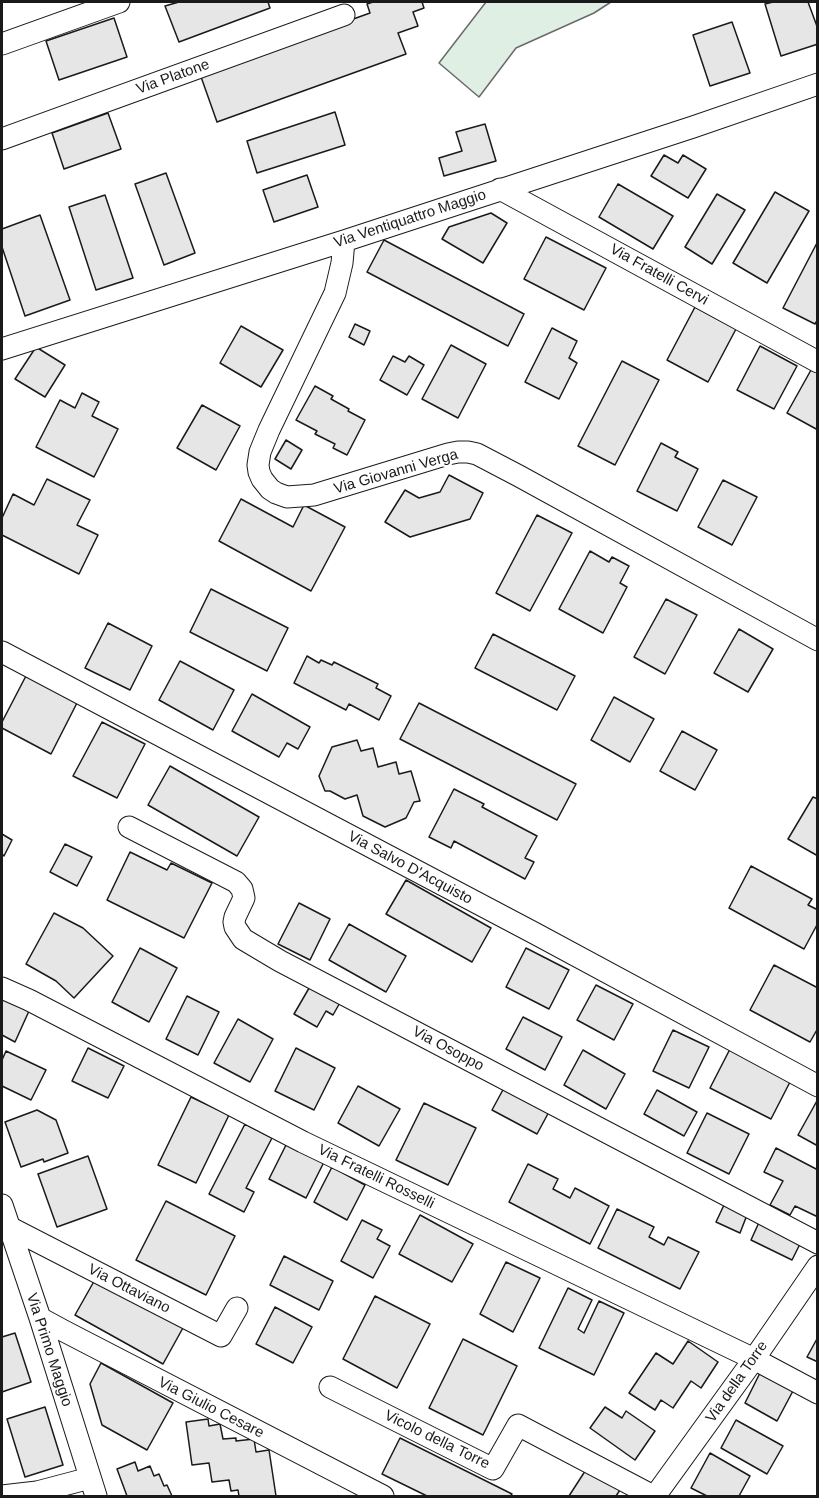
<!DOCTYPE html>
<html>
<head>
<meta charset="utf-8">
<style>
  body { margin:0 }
  #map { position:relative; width:819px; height:1498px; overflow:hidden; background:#fff; font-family:Helvetica,sans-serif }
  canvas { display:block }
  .frame { position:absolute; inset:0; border:3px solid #1a1a1a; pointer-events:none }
</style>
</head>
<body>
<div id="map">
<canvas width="819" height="1498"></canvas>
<div class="frame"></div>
</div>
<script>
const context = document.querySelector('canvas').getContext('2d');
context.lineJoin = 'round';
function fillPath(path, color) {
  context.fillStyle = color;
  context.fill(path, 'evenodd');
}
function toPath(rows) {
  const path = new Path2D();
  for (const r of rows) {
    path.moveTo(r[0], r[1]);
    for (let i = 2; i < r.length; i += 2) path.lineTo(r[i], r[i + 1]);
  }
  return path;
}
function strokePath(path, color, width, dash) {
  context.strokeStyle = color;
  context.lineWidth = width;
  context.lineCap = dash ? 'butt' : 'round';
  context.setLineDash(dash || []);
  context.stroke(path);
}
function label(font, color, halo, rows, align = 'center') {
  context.font = font + ' Helvetica,sans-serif';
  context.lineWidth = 4.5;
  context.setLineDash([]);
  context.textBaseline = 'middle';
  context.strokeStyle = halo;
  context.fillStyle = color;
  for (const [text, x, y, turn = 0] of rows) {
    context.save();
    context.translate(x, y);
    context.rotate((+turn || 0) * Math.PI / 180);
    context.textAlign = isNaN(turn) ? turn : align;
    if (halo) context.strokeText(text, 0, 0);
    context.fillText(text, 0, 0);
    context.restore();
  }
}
const green = toPath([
  [486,2,611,2,594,13,516,48,479,97,439,63,486,2]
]);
fillPath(green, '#e0efe3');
strokePath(green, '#6a6a6a', 1.5);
const building = toPath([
  [179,2,268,2,270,8,179,42,165,6,179,2],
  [373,2,422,2,424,8,413,12,418,26,398,33,406,54,217,122,200,74,370,13,367,4,373,2],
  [773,2,808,2,818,29,818,44,781,56,765,4,773,2],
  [114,18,127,57,59,80,46,41,114,18],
  [732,22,750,73,710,86,693,35,732,22],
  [335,112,345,145,257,173,247,141,335,112],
  [108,113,121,149,64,169,52,133,108,113],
  [485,124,496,161,444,176,439,158,462,151,456,132,485,124],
  [664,155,678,163,683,155,706,169,688,198,651,176,664,155],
  [166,173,195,253,164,265,135,184,166,173],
  [307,175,318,207,274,222,263,190,307,175],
  [618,184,673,216,653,249,599,217,618,184],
  [775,192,809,211,767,283,733,263,775,192],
  [717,194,745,210,712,264,685,247,717,194],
  [105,195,133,278,96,290,69,207,105,195],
  [491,213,507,223,483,263,442,239,449,227,491,213],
  [40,215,70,300,25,316,2,247,2,229,40,215],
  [546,237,606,268,584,310,524,279,546,237],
  [384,240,524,314,508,346,367,272,384,240],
  [818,241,818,319,815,324,783,308,818,241],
  [695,307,736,329,708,382,667,360,695,307],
  [355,324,370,331,364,345,349,337,355,324],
  [241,326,283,350,261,387,220,363,241,326],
  [552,328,577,341,569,358,577,363,559,399,525,382,552,328],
  [451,345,486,364,458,418,422,399,451,345],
  [760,346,797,366,774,409,737,390,760,346],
  [36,347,65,365,45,397,15,379,36,347],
  [393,356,405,362,409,356,424,365,407,395,380,380,393,356],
  [622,361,659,380,615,465,578,446,622,361],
  [811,370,818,373,818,430,787,413,811,370],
  [315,386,333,396,331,399,349,409,348,411,365,420,347,455,333,448,335,444,315,434,317,431,296,420,315,386],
  [82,393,99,402,92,416,118,429,94,477,36,447,60,400,75,408,82,393],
  [202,405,240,426,216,470,177,448,202,405],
  [286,440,302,450,291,469,275,459,286,440],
  [661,443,678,452,675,457,698,469,677,511,637,491,661,443],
  [449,475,483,493,470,519,410,537,385,522,405,490,419,498,440,492,449,475],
  [47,479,90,500,77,525,98,535,79,574,2,535,2,518,13,494,34,505,47,479],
  [723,480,757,497,732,545,698,527,723,480],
  [241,499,293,527,304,505,345,527,311,591,219,541,241,499],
  [537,515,572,533,530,611,496,593,537,515],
  [590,551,609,562,612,557,629,566,620,583,627,587,603,633,559,609,590,551],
  [211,589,288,628,267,671,190,632,211,589],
  [666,599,697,615,665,674,634,657,666,599],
  [108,623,152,646,130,690,85,668,108,623],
  [739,629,773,649,748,692,714,673,739,629],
  [493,634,575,676,557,710,475,668,493,634],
  [307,656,319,663,321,660,332,665,334,662,378,684,376,688,391,696,379,720,349,704,346,710,294,683,307,656],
  [180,661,234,690,213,730,159,700,180,661],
  [28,672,79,699,51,754,2,728,2,722,28,672],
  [252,694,310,727,298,749,287,743,279,757,232,731,252,694],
  [614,697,654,719,630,762,591,740,614,697],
  [419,703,576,784,557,820,400,739,419,703],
  [102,722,145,744,117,798,73,776,102,722],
  [682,731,717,750,695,790,660,771,682,731],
  [357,740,361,751,373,748,378,767,396,762,399,774,411,771,420,801,414,802,406,818,385,827,363,816,357,795,345,799,330,791,325,791,319,776,332,747,357,740],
  [170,766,259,817,237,856,148,805,170,766],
  [454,789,484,804,482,807,537,836,525,858,534,862,525,879,454,841,451,848,429,837,454,789],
  [813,797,818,799,818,856,788,839,813,797],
  [2,834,12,840,4,856,2,854,2,834],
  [65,844,92,857,77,886,50,872,65,844],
  [130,852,167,870,171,863,212,883,184,938,107,900,130,852],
  [751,866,812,899,808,905,818,910,818,923,804,949,729,908,751,866],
  [406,880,491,928,472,962,386,914,406,880],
  [299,903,330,919,310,960,278,944,299,903],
  [54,913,83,928,113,956,74,998,56,981,26,964,54,913],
  [349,924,406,956,386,992,329,960,349,924],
  [140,948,177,968,149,1022,112,1002,140,948],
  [526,948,569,970,549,1009,506,987,526,948],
  [774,965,818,988,818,1028,810,1042,750,1010,774,965],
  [312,983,342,999,333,1015,326,1011,317,1027,294,1014,312,983],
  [596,985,633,1004,614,1040,577,1020,596,985],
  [187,996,219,1012,198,1055,166,1039,187,996],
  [2,999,29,1011,15,1042,2,1035,2,999],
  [523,1017,562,1037,545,1070,506,1049,523,1017],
  [238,1019,273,1039,250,1082,214,1063,238,1019],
  [673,1030,709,1047,689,1088,653,1071,673,1030],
  [88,1048,124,1066,108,1098,72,1081,88,1048],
  [296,1048,335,1068,314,1110,275,1091,296,1048],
  [730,1049,791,1080,771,1119,710,1088,730,1049],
  [583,1050,625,1074,606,1109,564,1085,583,1050],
  [6,1051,46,1070,31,1100,2,1086,2,1060,6,1051],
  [358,1086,400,1109,379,1146,338,1123,358,1086],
  [505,1086,550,1110,537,1134,492,1110,505,1086],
  [657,1090,697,1112,684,1136,644,1114,657,1090],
  [191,1097,229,1115,196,1183,158,1165,191,1097],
  [818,1099,818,1146,798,1135,818,1099],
  [424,1103,476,1128,448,1185,396,1160,424,1103],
  [37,1110,56,1120,68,1153,44,1162,43,1159,21,1167,5,1122,37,1110],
  [707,1113,749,1134,729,1174,687,1153,707,1113],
  [245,1124,272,1138,246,1188,254,1192,244,1212,209,1194,245,1124],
  [287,1143,324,1162,306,1198,269,1179,287,1143],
  [776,1148,818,1170,818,1217,795,1206,790,1215,770,1205,783,1181,764,1172,776,1148],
  [88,1156,107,1209,57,1227,38,1174,88,1156],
  [528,1164,558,1179,553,1189,570,1198,575,1188,609,1206,590,1244,509,1202,528,1164],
  [332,1167,365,1185,347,1220,314,1202,332,1167],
  [166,1201,235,1236,206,1295,136,1260,166,1201],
  [724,1205,747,1215,740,1233,716,1222,724,1205],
  [617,1209,654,1227,649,1237,664,1245,668,1237,699,1252,680,1289,598,1248,617,1209],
  [420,1215,473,1244,452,1282,399,1254,420,1215],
  [761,1218,803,1238,792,1260,751,1240,761,1218],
  [362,1220,382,1230,377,1239,390,1246,373,1278,341,1261,362,1220],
  [284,1256,333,1281,319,1310,270,1285,284,1256],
  [506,1262,540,1278,513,1332,480,1314,506,1262],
  [97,1276,184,1326,163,1364,75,1315,97,1276],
  [568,1288,592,1300,578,1329,584,1333,599,1301,624,1313,594,1375,539,1348,568,1288],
  [375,1296,430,1324,397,1388,343,1359,375,1296],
  [275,1307,312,1327,293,1363,256,1344,275,1307],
  [15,1333,31,1382,2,1392,2,1337,15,1333],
  [818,1337,818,1362,807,1357,818,1337],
  [463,1339,517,1366,483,1435,429,1408,463,1339],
  [688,1341,718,1362,701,1388,691,1381,673,1408,661,1400,655,1410,629,1393,656,1353,673,1364,688,1341],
  [101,1363,173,1403,147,1450,102,1425,90,1384,101,1363],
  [761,1371,794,1389,777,1421,745,1403,761,1371],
  [45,1407,63,1465,25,1477,7,1419,45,1407],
  [605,1407,622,1418,626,1411,655,1431,635,1460,590,1428,605,1407],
  [208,1419,209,1426,220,1424,223,1439,236,1438,236,1441,254,1439,256,1452,269,1450,276,1496,239,1496,238,1490,231,1491,229,1480,212,1482,209,1463,192,1465,186,1422,208,1419],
  [736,1420,783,1446,767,1474,721,1448,736,1420],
  [400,1438,512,1494,510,1496,427,1496,382,1474,400,1438],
  [710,1453,750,1476,739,1496,707,1496,691,1488,710,1453],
  [135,1462,138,1471,150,1466,154,1476,159,1474,164,1486,167,1485,172,1496,127,1496,117,1469,135,1462],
  [589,1465,622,1487,616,1496,569,1496,589,1465]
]);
fillPath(building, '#e6e6e6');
strokePath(building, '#1a1a1a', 1.5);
const minor = toPath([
  [2,44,119,2],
  [2,139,344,15],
  [500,189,818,362],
  [344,241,342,263,335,293,269,430,260,452,258,465,259,472,262,479,270,489,276,493,287,497,314,495,448,454,458,452,468,452,477,454,519,476,818,640],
  [2,349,344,241,693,127,818,84],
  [2,652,536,934,818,1086],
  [129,827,236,882,242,889,244,898,235,917,234,922,235,927,243,939,280,961,818,1243],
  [2,988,29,1000,303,1142,754,1359,818,1393],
  [2,1205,40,1318,96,1496],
  [9,1227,221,1336,237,1308],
  [40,1318,64,1331,383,1496],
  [330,1387,493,1469,518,1425,653,1496],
  [2,1496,37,1492,90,1478],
  [655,1496,754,1359,818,1266]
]);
strokePath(minor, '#1a1a1a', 23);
strokePath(minor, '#fff', 21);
label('15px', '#1a1a1a', '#fff', [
  ["Via Platone",173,77,-20],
  ["Via Ventiquattro Maggio",410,219,-18],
  ["Via Fratelli Cervi",659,275,29],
  ["Via Giovanni Verga",396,472,-16],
  ["Via Salvo D'Acquisto",410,868,28],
  ["Via Osoppo",448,1049,28],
  ["Via Fratelli Rosselli",376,1177,26],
  ["Via Ottaviano",129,1289,27],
  ["Via Primo Maggio",49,1350,72],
  ["Via della Torre",737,1382,-55],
  ["Via Giulio Cesare",211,1408,27],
  ["Vicolo della Torre",437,1440,26]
]);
</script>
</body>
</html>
